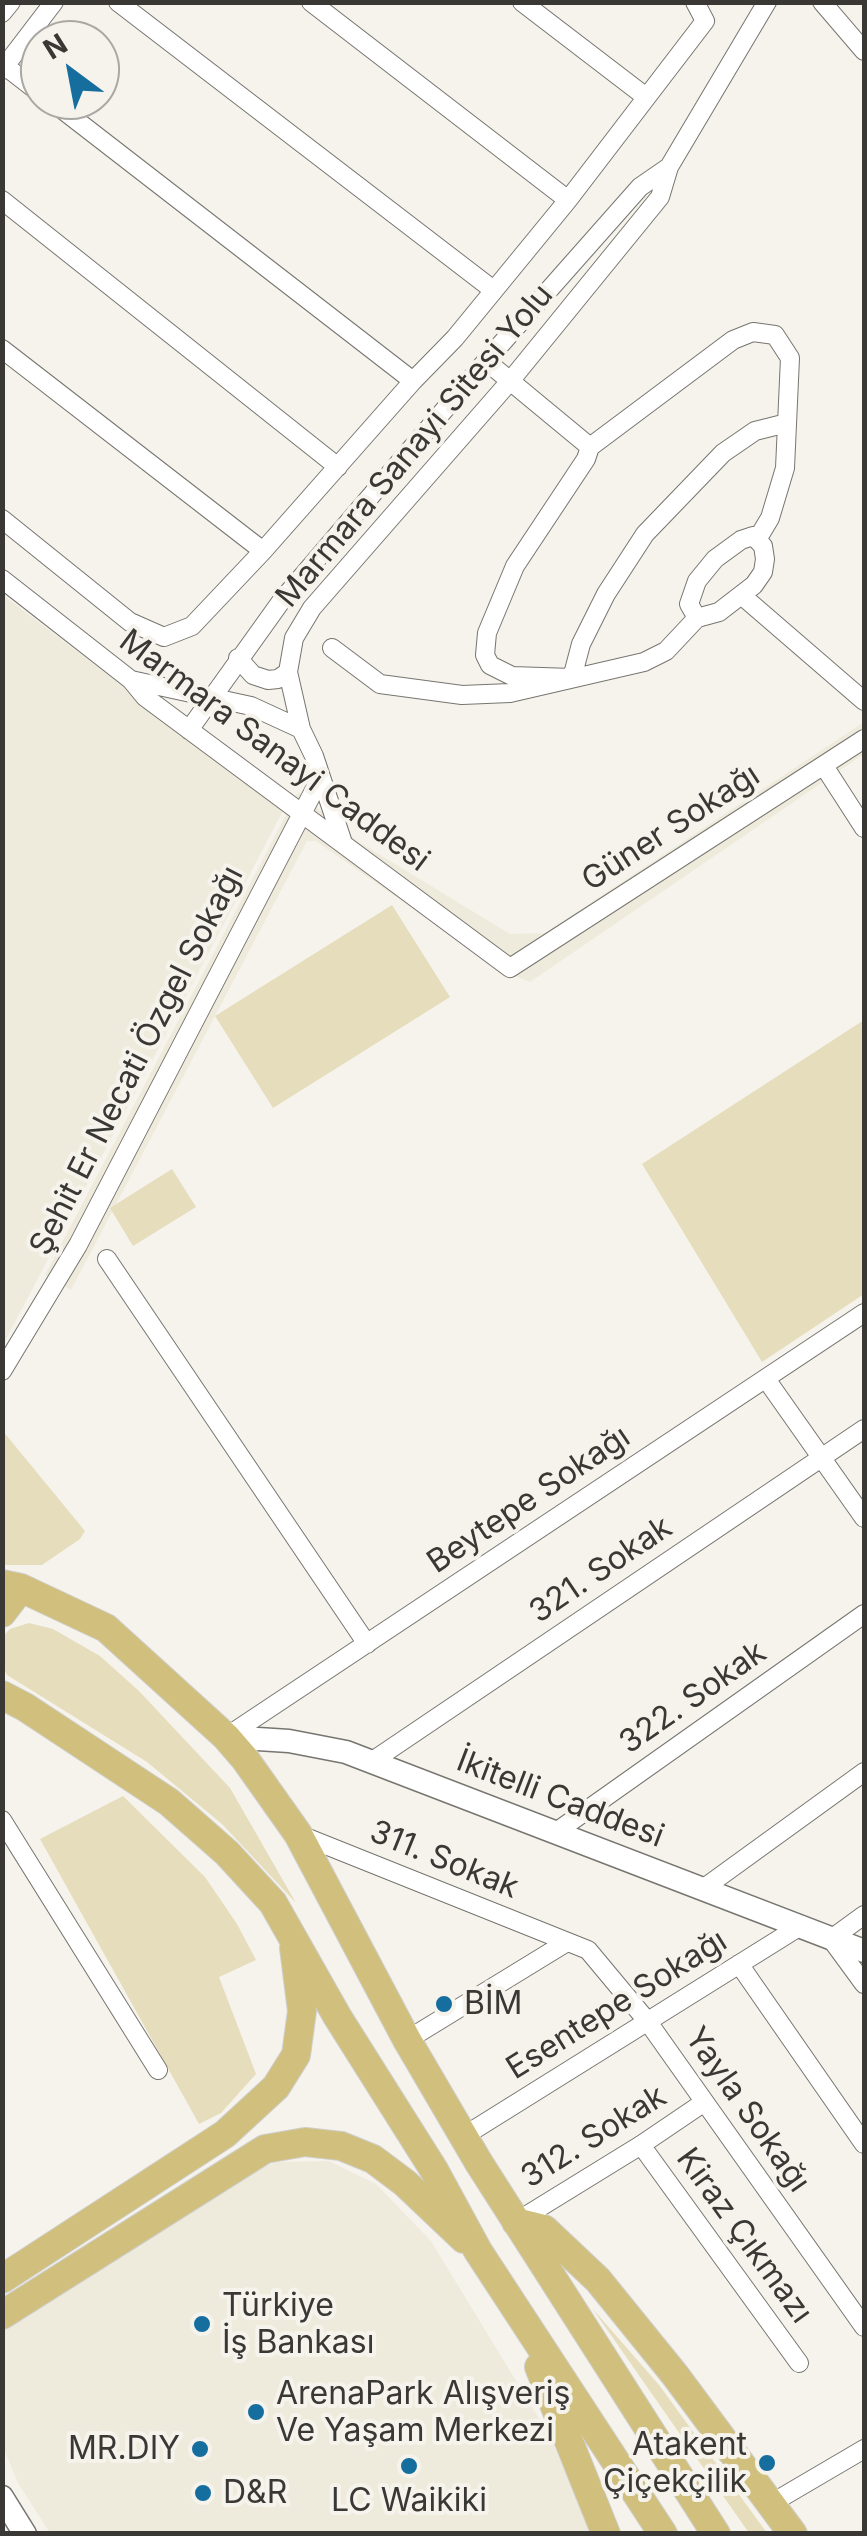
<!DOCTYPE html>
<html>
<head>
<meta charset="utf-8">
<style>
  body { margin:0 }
  #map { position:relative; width:867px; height:2536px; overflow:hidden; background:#f5f3ec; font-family:Inter,sans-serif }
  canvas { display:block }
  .frame { position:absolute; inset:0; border:5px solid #393835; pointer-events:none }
  .north { position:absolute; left:20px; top:20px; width:100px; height:100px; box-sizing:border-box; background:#f5f3ec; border:2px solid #aaa8a3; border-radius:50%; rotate:328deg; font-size:28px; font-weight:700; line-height:40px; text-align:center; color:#393835 }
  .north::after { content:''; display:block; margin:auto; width:35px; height:45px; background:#156e9e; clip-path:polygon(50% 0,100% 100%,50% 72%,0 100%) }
</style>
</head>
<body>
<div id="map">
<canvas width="867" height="2536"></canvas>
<div class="frame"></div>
<div class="north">N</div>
</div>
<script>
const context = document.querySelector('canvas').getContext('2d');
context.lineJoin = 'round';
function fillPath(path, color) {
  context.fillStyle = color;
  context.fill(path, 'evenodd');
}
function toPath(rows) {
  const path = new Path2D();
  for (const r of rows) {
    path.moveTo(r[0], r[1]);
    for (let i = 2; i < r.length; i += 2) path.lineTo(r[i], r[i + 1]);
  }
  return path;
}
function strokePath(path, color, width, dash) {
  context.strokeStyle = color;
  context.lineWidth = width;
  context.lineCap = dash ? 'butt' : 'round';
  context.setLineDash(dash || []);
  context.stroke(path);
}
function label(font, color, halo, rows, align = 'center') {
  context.font = font + ' Inter,sans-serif';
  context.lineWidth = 8;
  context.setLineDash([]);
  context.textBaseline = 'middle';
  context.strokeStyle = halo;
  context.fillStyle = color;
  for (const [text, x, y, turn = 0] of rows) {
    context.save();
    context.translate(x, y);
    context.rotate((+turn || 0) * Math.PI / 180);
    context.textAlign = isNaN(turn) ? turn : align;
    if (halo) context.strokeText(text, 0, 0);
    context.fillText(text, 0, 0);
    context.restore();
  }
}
fillPath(toPath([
  [3,595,284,809,3,1345],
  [864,722,864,754,530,982,502,971,316,841,307,841,71,1290,45,1275,298,792,359,842,510,934,545,933],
  [329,2161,376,2184,431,2241,549,2435,592,2533,50,2533,18,2483,3,2447,2,2332,244,2174,277,2162]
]), '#efebdc');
fillPath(toPath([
  [392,905,450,997,273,1108,215,1016],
  [864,1020,864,1294,762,1362,642,1164],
  [172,1169,196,1207,133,1246,110,1208],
  [2,1430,85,1531,80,1539,42,1565,3,1565],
  [29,1623,53,1629,100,1656,139,1691,230,1788,296,1903,222,1824,147,1762,7,1675,3,1666,3,1636,10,1629],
  [123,1796,205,1877,237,1924,256,1960,219,1977,256,2074,221,2113,199,2124,40,1839],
  [592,2308,659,2385,767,2533,749,2533]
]), '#e6ddbd');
const minor = toPath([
  [118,2,492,289],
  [311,2,568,200],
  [522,2,646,97],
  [822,2,864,51],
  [2,13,11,2],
  [5,66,40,93],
  [2,70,54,2],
  [50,100,413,381],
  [2,200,338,467],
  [2,349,263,551],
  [486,361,590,447,586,459,515,566,487,633,485,655,490,665,512,676,572,678,581,644,606,594,645,534,723,453,755,431,787,423],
  [590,447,733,340,753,332,775,335,790,358,785,468,770,518,758,538],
  [2,519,130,622,164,637,192,626,263,551,413,381,455,338,568,200,705,21,695,2],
  [753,536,763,546,765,559,763,572,754,585,719,612,697,618,689,604,697,581,715,559,741,540,753,536],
  [2,579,131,680,145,697,510,968,864,739],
  [745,594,747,600,864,701],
  [332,648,380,684,462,695,510,693,644,662,666,651,697,618],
  [238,658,253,675,268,680,278,679,288,672],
  [131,680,251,706,301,729],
  [189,730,282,600,486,361,640,187,669,167],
  [824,766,864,828],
  [343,843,314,756,301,729,288,672,294,638,312,608,511,380,660,197,669,167,767,2],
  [107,1259,367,1644],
  [2,1371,78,1245,321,777],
  [766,1379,864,1518],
  [226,1737,864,1313],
  [371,1762,864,1429],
  [2,1820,158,2070],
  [556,1832,864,1614],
  [298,1834,588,1950,648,2022,864,2327],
  [704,1888,864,1772],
  [864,1915,831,1939,864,1984],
  [739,1964,864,2144],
  [407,2040,567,1942],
  [464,2136,802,1925],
  [641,2145,799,2363],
  [516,2222,641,2145,703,2103],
  [772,2503,864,2449]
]);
const tertiary = toPath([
  [226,1737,289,1741,346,1752,864,1951],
  [2,2497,25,2534]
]);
const primary = toPath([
  [2,1584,21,1588,106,1628,226,1737,245,1759,298,1834,407,2040,479,2163,716,2534],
  [2,1613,21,1588],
  [2,1695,25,1707,169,1802,227,1853,273,1903,337,2016,434,2170,478,2251,663,2534],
  [516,2222,544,2229,598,2280,675,2375,793,2534],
  [2,2279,225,2134,276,2087,296,2055,302,2011,294,1948],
  [2,2315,265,2149,305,2142,341,2146,373,2159,405,2183,464,2239],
  [539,2367,606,2534]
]);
strokePath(minor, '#77756f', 20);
strokePath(tertiary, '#77756f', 25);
strokePath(primary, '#cfcfcf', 30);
strokePath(minor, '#fff', 18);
strokePath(tertiary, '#fff', 22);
strokePath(primary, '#d1c07d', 28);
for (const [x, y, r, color] of [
  [444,2004,10,"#156e9e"],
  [202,2324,10,"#156e9e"],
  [256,2412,10,"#156e9e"],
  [200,2449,10,"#156e9e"],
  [767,2463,10,"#156e9e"],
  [409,2466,10,"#156e9e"],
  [203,2493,10,"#156e9e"]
]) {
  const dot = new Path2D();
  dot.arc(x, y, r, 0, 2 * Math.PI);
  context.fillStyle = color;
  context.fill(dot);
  strokePath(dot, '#f5f3ec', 4);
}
label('32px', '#393835', '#f5f3ec', [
  ["Marmara Sanayi Sitesi Yolu",415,446,-50],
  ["Marmara Sanayi Caddesi",274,751,37],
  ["Güner Sokağı",671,828,-33],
  ["Şehit Er Necati Özgel Sokağı",137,1061,-63],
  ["Beytepe Sokağı",529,1500,-34],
  ["321. Sokak",601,1570,-34],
  ["322. Sokak",693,1698,-35],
  ["İkitelli Caddesi",560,1799,21],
  ["311. Sokak",444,1860,22],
  ["Esentepe Sokağı",617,2005,-32],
  ["Yayla Sokağı",747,2110,55],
  ["312. Sokak",594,2137,-32],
  ["Kiraz Çıkmazı",744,2236,54]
]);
label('32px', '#393835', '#f5f3ec', [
  ["BİM",464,2004],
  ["Türkiye",222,2306],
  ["İş Bankası",222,2343],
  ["ArenaPark Alışveriş",276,2394],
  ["Ve Yaşam Merkezi",276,2431],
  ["Atakent",747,2445,"right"],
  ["Çiçekçilik",747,2482,"right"],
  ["MR.DIY",180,2449,"right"],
  ["D&R",223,2493],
  ["LC Waikiki",409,2501,"center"]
], 'left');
</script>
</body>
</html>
